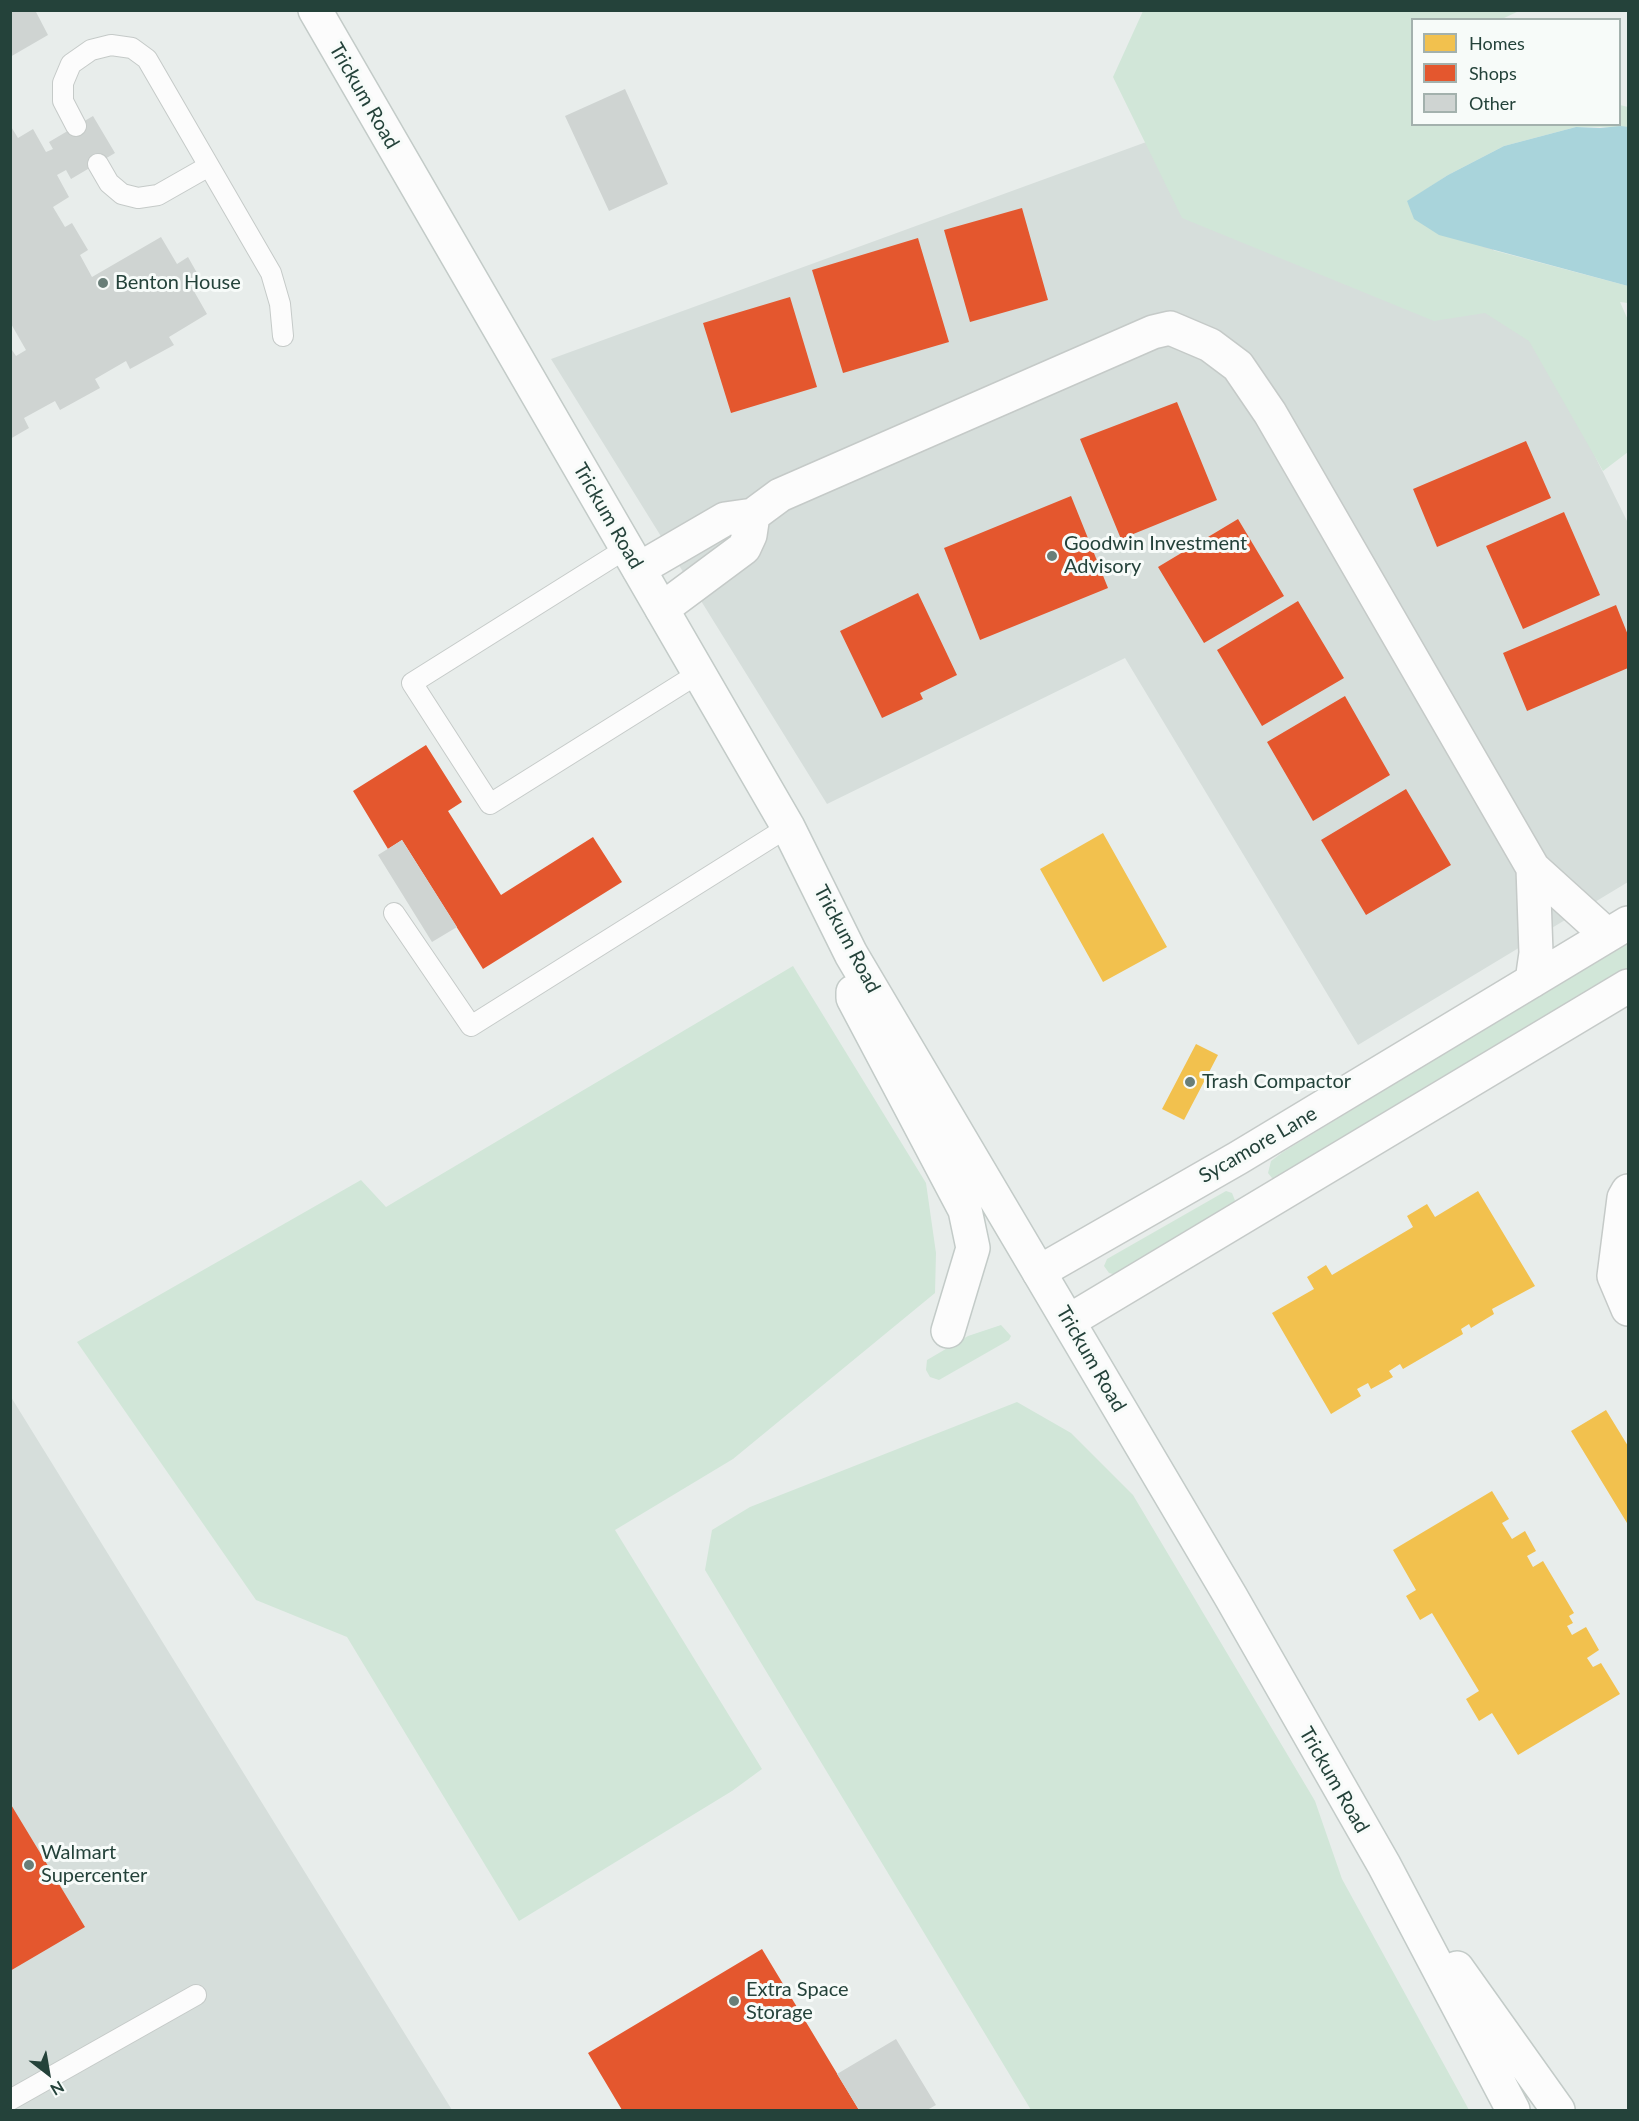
<!DOCTYPE html>
<html>
<head>
<meta charset="utf-8">
<style>
  body { margin:0 }
  #map { position:relative; width:1639px; height:2121px; overflow:hidden; background:#e8edeb; font-family:Lato,sans-serif }
  canvas { display:block }
  .frame { position:absolute; inset:0; border:12px solid #24423a; pointer-events:none }
  .legend { position:absolute; left:1411px; top:18px; width:210px; height:108px; box-sizing:border-box; background:#f7fbf9; border:2px solid #a3b1ad; margin:0; padding:8px 10px; list-style:none; font-size:18px; color:#24423a }
  .legend li { display:flex; align-items:center; gap:12px; height:30px }
  .legend b { width:30px; border:2px solid #a3b1ad }
  .north { position:absolute; left:18px; top:2043px; width:60px; height:60px; -webkit-text-stroke:4px #f7fbf9; paint-order:stroke; rotate:149deg; font-size:16px; font-weight:700; line-height:24px; text-align:center; color:#24423a }
  .north::after { content:''; display:block; margin:auto; width:21px; height:27px; background:#24423a; clip-path:polygon(50% 0,100% 100%,50% 72%,0 100%) }
</style>
</head>
<body>
<div id="map">
<canvas width="1639" height="2121"></canvas>
<div class="frame"></div>
<ul class="legend">
<li><b style="height:16px;background:#f2c14e"></b>Homes</li>
<li><b style="height:16px;background:#e4572e"></b>Shops</li>
<li><b style="height:16px;background:#cfd4d2"></b>Other</li>
</ul>
<div class="north">N</div>
</div>
<script>
const context = document.querySelector('canvas').getContext('2d');
context.lineJoin = 'round';
function fillPath(path, color) {
  context.fillStyle = color;
  context.fill(path, 'evenodd');
}
function toPath(rows) {
  const path = new Path2D();
  for (const r of rows) {
    path.moveTo(r[0], r[1]);
    for (let i = 2; i < r.length; i += 2) path.lineTo(r[i], r[i + 1]);
  }
  return path;
}
function strokePath(path, color, width, dash) {
  context.strokeStyle = color;
  context.lineWidth = width;
  context.lineCap = dash ? 'butt' : 'round';
  context.setLineDash(dash || []);
  context.stroke(path);
}
function label(font, color, halo, rows, align = 'center') {
  context.font = font + ' Lato,sans-serif';
  context.lineWidth = 6;
  context.setLineDash([]);
  context.textBaseline = 'middle';
  context.strokeStyle = halo;
  context.fillStyle = color;
  for (const [text, x, y, turn = 0] of rows) {
    context.save();
    context.translate(x, y);
    context.rotate((+turn || 0) * Math.PI / 180);
    context.textAlign = isNaN(turn) ? turn : align;
    if (halo) context.strokeText(text, 0, 0);
    context.fillText(text, 0, 0);
    context.restore();
  }
}
fillPath(toPath([
  [1160,137,1481,225,1628,523,1628,882,1358,1045,1125,658,827,804,551,359],
  [11,1397,452,2110,11,2110]
]), '#d6dedb');
fillPath(toPath([
  [1143,11,1519,11,1502,19,1412,20,1412,124,1620,124,1620,105,1628,107,1628,127,1576,127,1504,146,1448,175,1407,202,1485,248,1628,286,1628,303,1620,302,1628,320,1628,452,1603,471,1529,341,1485,313,1434,321,1182,218,1113,77],
  [1628,941,1628,968,1279,1179,1272,1178,1268,1173,1271,1161,1283,1152],
  [793,966,926,1183,936,1253,935,1293,733,1459,615,1530,762,1769,732,1791,519,1921,347,1637,256,1600,77,1342,361,1180,386,1207],
  [1226,1191,1232,1193,1236,1203,1117,1275,1109,1273,1104,1266,1107,1259],
  [1001,1325,1011,1336,1009,1340,939,1380,930,1377,926,1370,927,1360,968,1336],
  [1017,1402,1071,1433,1133,1495,1315,1801,1342,1879,1469,2110,1031,2110,705,1570,712,1530,750,1507]
]), '#d1e6d8');
fillPath(toPath([
  [1621,126,1628,127,1628,286,1439,235,1414,219,1407,201,1448,175,1504,146,1576,127,1600,128]
]), '#a9d4db');
fillPath(toPath([
  [1103,833,1167,947,1103,982,1040,869],
  [1196,1044,1218,1055,1184,1120,1162,1109],
  [1478,1191,1535,1286,1492,1309,1494,1314,1471,1328,1469,1324,1461,1329,1463,1334,1403,1369,1400,1364,1389,1371,1393,1377,1371,1389,1368,1383,1357,1389,1361,1396,1331,1414,1272,1313,1314,1289,1307,1277,1326,1265,1332,1275,1413,1227,1407,1216,1427,1204,1435,1217],
  [1606,1410,1628,1446,1627,1523,1571,1431],
  [1492,1491,1509,1519,1502,1523,1512,1539,1525,1531,1536,1551,1527,1556,1533,1567,1543,1561,1574,1613,1569,1616,1573,1623,1567,1626,1572,1635,1586,1627,1599,1650,1587,1658,1593,1667,1601,1663,1620,1694,1518,1755,1492,1713,1479,1721,1466,1699,1479,1691,1432,1613,1420,1620,1406,1596,1416,1590,1393,1550]
]), '#f2c14e');
fillPath(toPath([
  [1022,208,1048,300,970,322,944,230],
  [918,238,949,342,843,373,812,270],
  [790,297,817,387,731,413,703,323],
  [1177,402,1217,500,1121,539,1080,439],
  [1526,441,1551,498,1437,547,1413,489],
  [1071,496,1108,588,980,640,944,548],
  [1564,512,1600,595,1523,629,1486,546],
  [1238,519,1284,596,1204,643,1158,567],
  [918,593,957,675,920,693,923,699,882,718,840,631],
  [1298,601,1344,678,1262,726,1217,650],
  [1616,605,1628,635,1628,668,1527,711,1503,653],
  [1345,696,1390,775,1313,821,1267,742],
  [426,745,462,802,448,811,501,895,593,837,622,882,483,969,402,840,388,849,353,791],
  [1406,789,1451,865,1366,915,1321,840],
  [10,1803,85,1927,10,1971],
  [762,1949,859,2110,622,2110,588,2053]
]), '#e4572e');
fillPath(toPath([
  [10,10,35,10,48,35,10,57],
  [625,89,668,184,609,211,565,116],
  [93,116,115,153,71,179,66,170,57,175,69,197,53,207,65,227,72,223,88,250,80,255,92,277,161,237,177,264,188,257,201,280,191,286,207,314,169,337,174,345,130,369,126,361,95,379,100,388,60,410,55,401,24,418,29,428,10,439,10,347,16,356,26,350,10,322,10,125,18,138,33,129,46,152,53,149,49,142],
  [402,840,457,927,432,942,378,855],
  [896,2039,936,2105,927,2110,859,2110,837,2074]
]), '#cfd4d2');
const lane = toPath([
  [76,126,63,101,63,83,71,64,91,50,111,45,132,48,147,59,271,273,280,304,283,336],
  [98,164,109,183,122,194,138,198,158,195,209,166],
  [627,548,412,683,490,804,699,673],
  [394,913,471,1026,788,827],
  [10,2100,196,1995]
]);
const street = toPath([
  [753,515,780,495,1153,332,1170,328,1210,345,1238,366,1270,413,1533,868],
  [639,569,725,519,753,515,750,535,744,548,662,609],
  [1532,981,1536,953,1533,868,1607,935],
  [1628,1191,1624,1198,1614,1276,1628,1309],
  [1039,1272,1238,1158,1628,923],
  [1069,1321,1628,986]
]);
const secondary = toPath([
  [315,10,788,827,851,954,1231,1597,1384,1865,1513,2110],
  [853,992,853,998,965,1210,973,1248,948,1331],
  [1457,1968,1558,2110]
]);
strokePath(lane, '#c5cac8', 22);
strokePath(street, '#c5cac8', 36);
strokePath(secondary, '#c3cbc8', 36);
strokePath(lane, '#fcfcfc', 20);
strokePath(street, '#fcfcfc', 33);
strokePath(secondary, '#fcfcfc', 33);
for (const [x, y, r, color] of [
  [103,283,6,"#697e78"],
  [1052,556,6,"#697e78"],
  [1190,1082,6,"#697e78"],
  [29,1865,6,"#697e78"],
  [734,2001,6,"#697e78"]
]) {
  const dot = new Path2D();
  dot.arc(x, y, r, 0, 2 * Math.PI);
  context.fillStyle = color;
  context.fill(dot);
  strokePath(dot, '#f7fbf9', 2);
}
label('20px', '#24423a', '#f7fbf9', [
  ["Trickum Road",364,96,60],
  ["Trickum Road",608,516,60],
  ["Trickum Road",847,939,62],
  ["Sycamore Lane",1258,1145,-30],
  ["Trickum Road",1091,1359,60],
  ["Trickum Road",1334,1780,60]
]);
label('20px', '#24423a', '#f7fbf9', [
  ["Benton House",115,283],
  ["Goodwin Investment",1064,544],
  ["Advisory",1064,567],
  ["Trash Compactor",1202,1082],
  ["Walmart",41,1853],
  ["Supercenter",41,1876],
  ["Extra Space",746,1990],
  ["Storage",746,2013]
], 'left');
</script>
</body>
</html>
